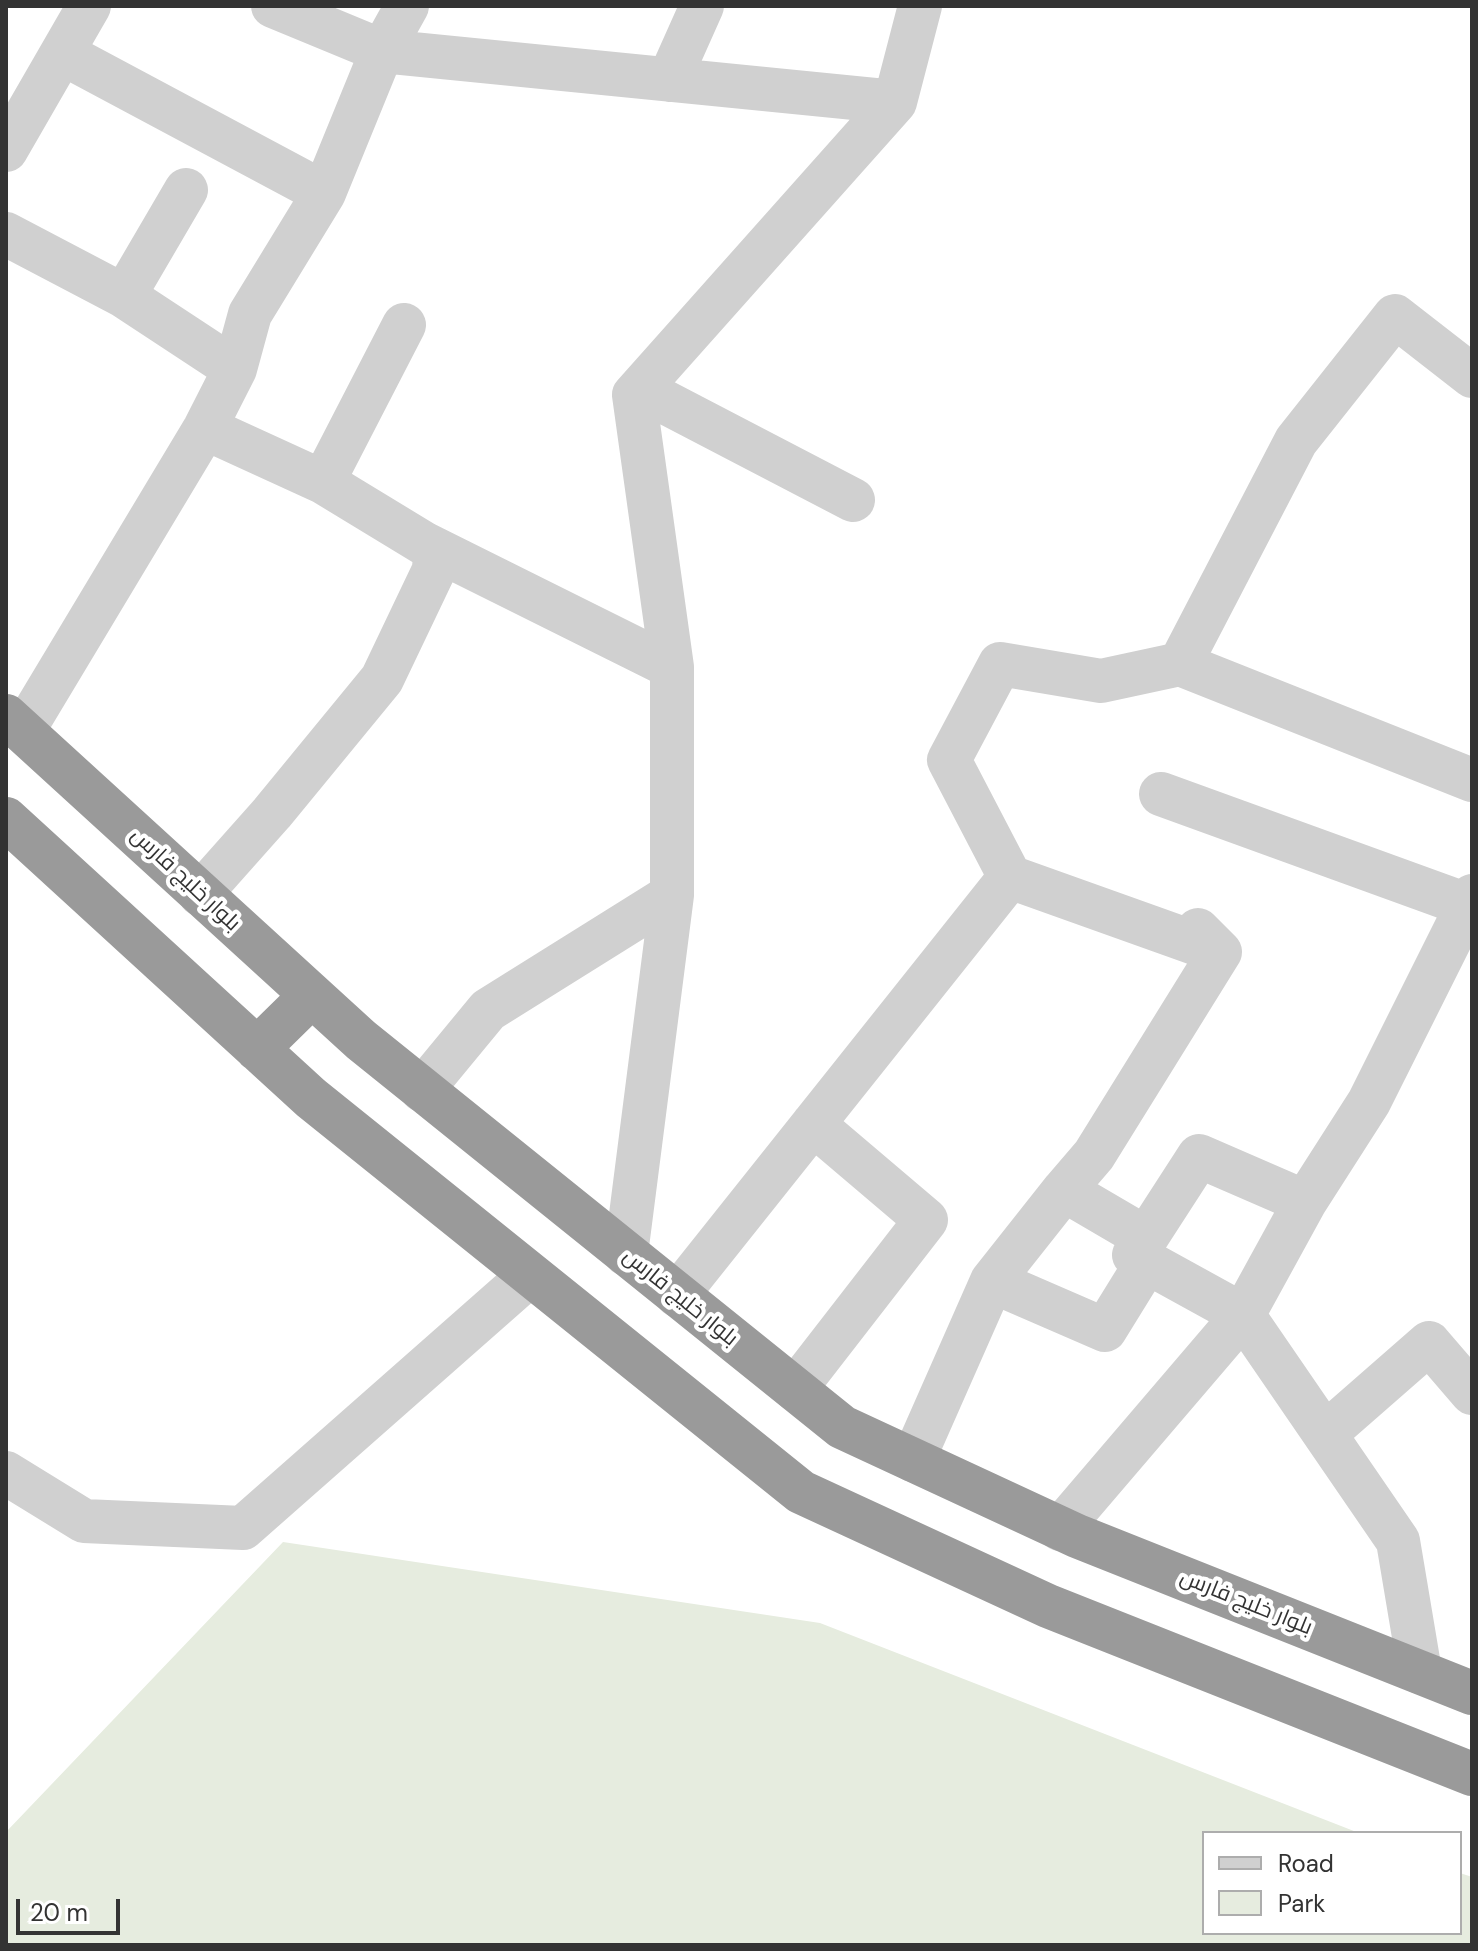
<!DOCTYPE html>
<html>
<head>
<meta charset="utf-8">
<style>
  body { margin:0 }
  #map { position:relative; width:1478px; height:1951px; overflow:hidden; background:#fff; font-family:"DM Sans",sans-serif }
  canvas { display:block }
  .frame { position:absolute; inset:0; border:8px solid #333; pointer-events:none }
  .legend { position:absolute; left:1202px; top:1831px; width:260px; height:104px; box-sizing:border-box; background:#fff; border:2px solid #adadad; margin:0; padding:10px 14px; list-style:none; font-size:24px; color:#333 }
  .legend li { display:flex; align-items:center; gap:16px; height:40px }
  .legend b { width:40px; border:2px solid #adadad }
  .scale { position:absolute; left:16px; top:1899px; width:104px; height:36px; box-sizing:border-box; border:4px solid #333; border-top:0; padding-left:10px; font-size:24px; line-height:28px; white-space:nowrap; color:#333; -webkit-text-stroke:6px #fff; paint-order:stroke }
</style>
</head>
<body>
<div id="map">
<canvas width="1478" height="1951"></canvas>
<div class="frame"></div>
<ul class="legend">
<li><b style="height:10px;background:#d0d0d0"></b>Road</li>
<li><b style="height:22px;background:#e6ecdf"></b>Park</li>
</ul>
<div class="scale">20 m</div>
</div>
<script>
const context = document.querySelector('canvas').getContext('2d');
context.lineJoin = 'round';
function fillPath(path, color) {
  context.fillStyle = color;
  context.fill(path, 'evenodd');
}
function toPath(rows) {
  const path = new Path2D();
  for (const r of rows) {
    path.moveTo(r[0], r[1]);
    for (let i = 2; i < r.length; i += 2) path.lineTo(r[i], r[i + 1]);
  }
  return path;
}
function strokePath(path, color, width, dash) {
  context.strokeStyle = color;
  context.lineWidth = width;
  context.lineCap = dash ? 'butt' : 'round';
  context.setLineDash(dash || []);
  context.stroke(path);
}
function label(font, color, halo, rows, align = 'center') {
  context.font = font + ' "DM Sans",Cairo,sans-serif';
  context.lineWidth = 8;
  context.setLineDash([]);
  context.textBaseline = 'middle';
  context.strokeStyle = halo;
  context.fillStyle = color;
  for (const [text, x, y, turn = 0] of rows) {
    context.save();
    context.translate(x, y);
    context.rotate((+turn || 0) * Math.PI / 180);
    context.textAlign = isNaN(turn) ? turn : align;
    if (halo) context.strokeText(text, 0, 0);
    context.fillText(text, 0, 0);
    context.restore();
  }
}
fillPath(toPath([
  [283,1542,820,1623,1359,1833,1204,1833,1204,1933,1460,1933,1460,1873,1472,1877,1472,1945,6,1945,6,1832]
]), '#e6ecdf');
strokePath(toPath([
  [273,6,382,51,407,6],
  [62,53,324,193],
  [669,80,702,6],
  [6,150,89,6],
  [6,234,124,296,235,369],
  [124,296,186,190],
  [640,389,853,500],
  [205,428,323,482,425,544,672,667],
  [323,482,404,325],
  [1180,664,1472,780],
  [23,731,205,428,235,369,250,314,324,193,382,51,895,102],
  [1161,794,1467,905],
  [1010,877,1220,952],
  [200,894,272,813,382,679,434,570,435,549],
  [1198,930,1220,952,1094,1155,1064,1190,1146,1238,1199,1156,1305,1202],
  [422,1090,488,1010,672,895],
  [1146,1238,1134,1255,1243,1315,1305,1202,1369,1102,1472,896],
  [626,1254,672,895,672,667,634,395,895,102,920,6],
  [992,1281,1105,1330,1147,1262],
  [677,1295,1010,877,949,760,1000,664,1101,681,1180,664,1296,441,1395,316,1472,376],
  [795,1389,926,1220,813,1124],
  [1325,1434,1429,1343,1472,1393],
  [913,1460,992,1281,1064,1190],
  [6,1473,84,1521,243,1528,530,1275],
  [1060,1529,1243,1315,1398,1541,1420,1672]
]), '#d0d0d0', 44);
strokePath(toPath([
  [6,716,361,1040,842,1427,1077,1536,1472,1693],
  [6,819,311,1098,801,1492,1048,1606,1472,1774],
  [257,1049,311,996]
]), '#9a9a9a', 44);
label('22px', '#333', '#fff', [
  ["بلوار خلیج فارس",185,880,43],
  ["بلوار خلیج فارس",680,1298,39],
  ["بلوار خلیج فارس",1246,1603,22]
]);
</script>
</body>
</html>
